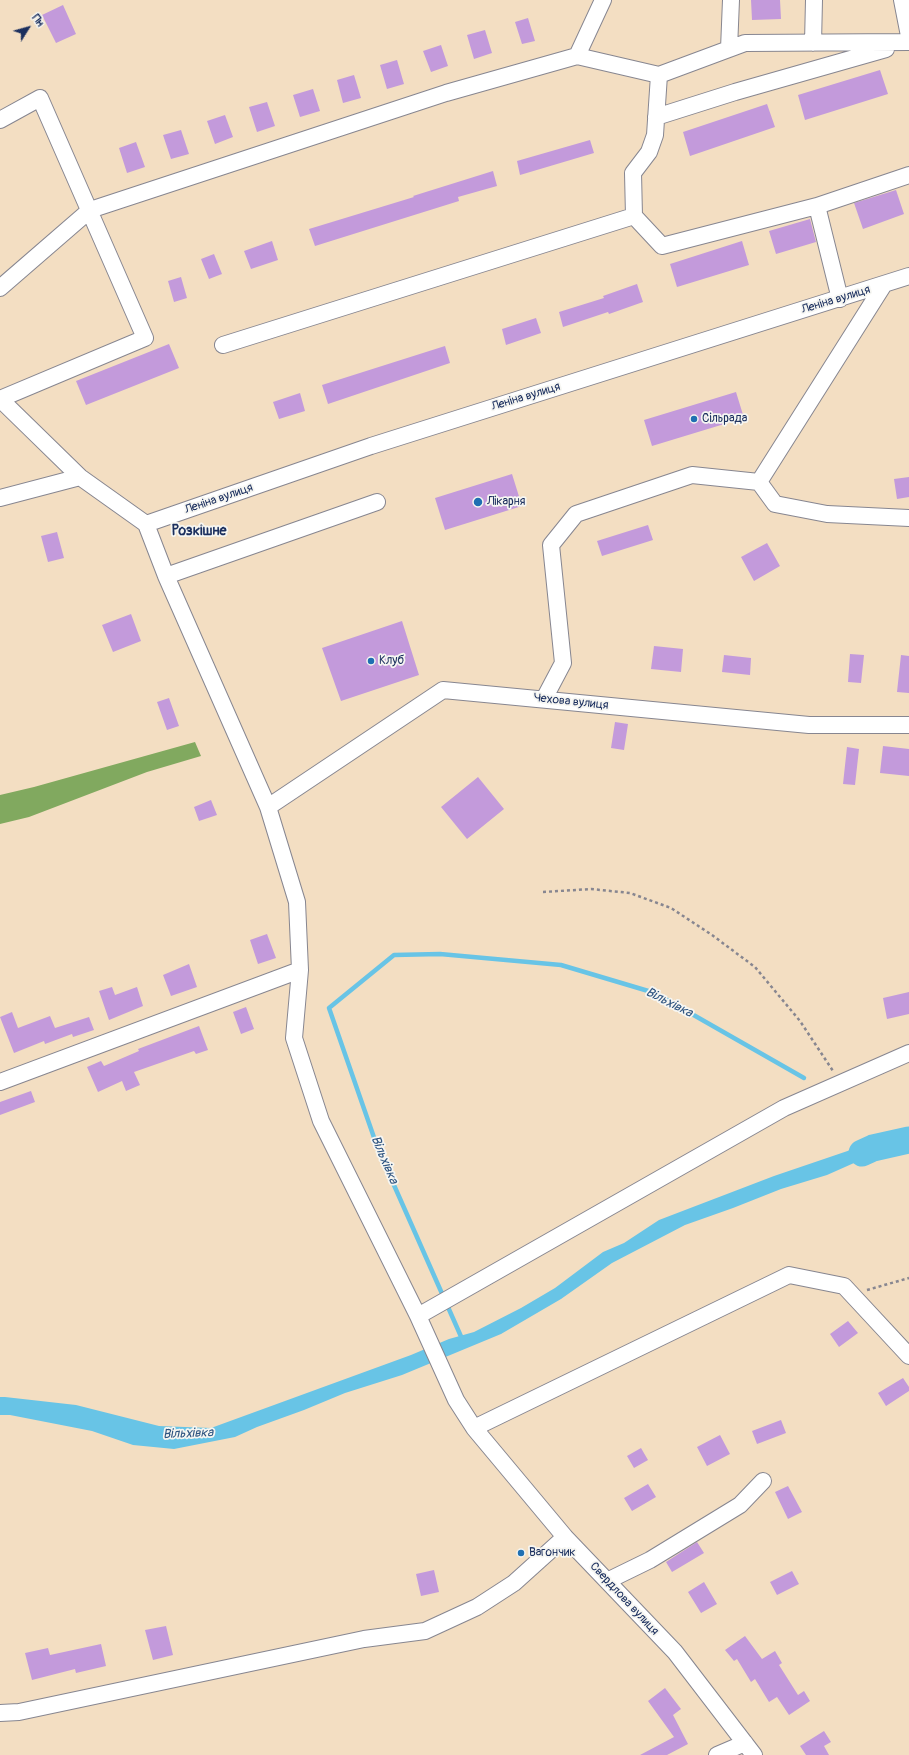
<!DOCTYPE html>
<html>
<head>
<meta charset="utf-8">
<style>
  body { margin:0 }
  #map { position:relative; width:909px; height:1755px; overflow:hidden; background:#f3dec2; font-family:Pangolin,sans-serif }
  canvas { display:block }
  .north { position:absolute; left:8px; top:8px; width:40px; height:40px; -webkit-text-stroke:3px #f6f6f2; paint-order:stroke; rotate:53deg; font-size:11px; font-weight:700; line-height:16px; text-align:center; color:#1b2f5e }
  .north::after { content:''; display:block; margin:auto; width:14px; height:18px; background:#1b2f5e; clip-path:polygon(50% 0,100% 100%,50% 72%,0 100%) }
</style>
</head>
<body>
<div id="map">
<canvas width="909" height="1755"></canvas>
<div class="north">Пн</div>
</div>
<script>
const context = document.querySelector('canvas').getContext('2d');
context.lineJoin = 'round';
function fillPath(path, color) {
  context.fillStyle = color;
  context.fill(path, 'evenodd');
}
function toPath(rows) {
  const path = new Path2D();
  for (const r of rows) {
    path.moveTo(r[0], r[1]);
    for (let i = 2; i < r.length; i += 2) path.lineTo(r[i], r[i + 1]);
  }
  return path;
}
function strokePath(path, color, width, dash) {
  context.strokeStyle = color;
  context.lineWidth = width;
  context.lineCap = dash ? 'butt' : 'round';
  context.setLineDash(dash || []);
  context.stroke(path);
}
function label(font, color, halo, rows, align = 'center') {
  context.font = font + ' Pangolin,sans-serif';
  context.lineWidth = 3.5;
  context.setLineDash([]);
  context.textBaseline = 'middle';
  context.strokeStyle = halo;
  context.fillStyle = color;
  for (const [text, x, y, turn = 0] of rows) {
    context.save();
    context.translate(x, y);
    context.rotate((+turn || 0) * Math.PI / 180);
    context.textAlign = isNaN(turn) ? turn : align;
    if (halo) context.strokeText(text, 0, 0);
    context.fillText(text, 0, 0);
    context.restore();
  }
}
fillPath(toPath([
  [195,742,201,756,147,772,29,817,0,824,0,795,34,787]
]), '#81a95f');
fillPath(toPath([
  [897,1137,897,1148,863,1159,827,1175,781,1189,733,1208,685,1225,612,1263,561,1299,501,1334,402,1375,345,1393,304,1410,257,1427,235,1437,174,1449,133,1445,92,1431,10,1415,0,1415,0,1397,5,1397,76,1405,159,1426,211,1428,411,1355,449,1339,474,1332,521,1308,555,1288,603,1252,624,1243,659,1220,774,1176,874,1142]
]), '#68c4e6');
strokePath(toPath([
  [463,1341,378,1149,329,1008,394,955,440,954,561,965,655,993,804,1078]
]), '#68c4e6', 4.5);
strokePath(toPath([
  [862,1153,873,1148,909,1140]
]), '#68c4e6', 27);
fillPath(toPath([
  [751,0,780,0,781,19,752,20],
  [63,5,76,34,56,43,42,15],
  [528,18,535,41,522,44,515,22],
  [485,30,492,53,474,59,467,35],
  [441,45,448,66,431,72,423,51],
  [397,60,404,84,387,89,380,65],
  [880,70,888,94,805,120,798,95],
  [354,75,361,98,343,103,337,80],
  [313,89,320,111,300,117,293,95],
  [267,102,275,126,257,132,249,107],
  [767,104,775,127,690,156,683,132],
  [225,115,233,137,215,144,207,121],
  [181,130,189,154,171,159,163,135],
  [590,140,594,153,520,175,517,161],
  [136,142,145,167,127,173,119,148],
  [493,171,497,186,458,197,459,201,315,246,309,229,414,197,413,196],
  [896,190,904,214,863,229,854,203],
  [810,219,816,242,776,254,769,231],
  [272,241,278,260,251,269,244,251],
  [742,241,749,265,677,287,670,264],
  [214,254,222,274,209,279,201,259],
  [181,277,187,298,174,302,168,281],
  [637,284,643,302,609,314,608,312,563,327,559,312,604,298,603,296],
  [536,318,541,333,506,345,502,329],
  [169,344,179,368,86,405,76,381],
  [445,346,450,363,328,404,322,385],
  [736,392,744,418,652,446,644,420],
  [300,393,305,411,279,419,273,402],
  [512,474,522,506,445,530,435,498],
  [909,477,909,497,897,499,894,479],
  [648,525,653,540,602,556,597,541],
  [57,532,64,558,48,562,41,536],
  [767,543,780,566,754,581,741,557],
  [131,614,141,641,113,652,102,625],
  [402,621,419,675,341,701,322,648],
  [654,646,683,649,681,672,651,669],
  [850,654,864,655,861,683,848,682],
  [724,655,751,658,750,675,722,672],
  [901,655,909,656,909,693,897,692],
  [169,698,179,726,167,730,157,702],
  [615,722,628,724,624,750,611,748],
  [883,746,909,749,909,776,880,773],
  [847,747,859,749,855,785,843,784],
  [478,777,504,809,467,839,441,807],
  [211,800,217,815,199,821,194,807],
  [267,934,276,958,258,964,250,940],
  [189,964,197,987,171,996,163,975],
  [112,987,115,995,137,987,143,1006,109,1020,99,991],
  [909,992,909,1014,887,1019,883,998],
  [246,1007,254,1029,241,1034,233,1012],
  [12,1012,18,1028,50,1016,55,1028,89,1017,94,1030,73,1037,72,1034,45,1044,44,1041,14,1053,0,1017],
  [199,1026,208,1050,196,1054,194,1051,134,1072,140,1085,126,1091,122,1081,98,1092,87,1067,101,1061,104,1066,139,1051,138,1049],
  [31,1091,35,1102,0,1115,0,1102],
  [848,1321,858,1333,839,1347,830,1334],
  [903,1378,909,1387,909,1391,886,1406,878,1393],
  [781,1420,786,1433,757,1444,752,1431],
  [720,1435,730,1454,707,1466,697,1447],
  [641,1448,648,1460,634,1468,627,1456],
  [648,1484,656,1497,632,1511,624,1498],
  [788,1486,802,1512,788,1519,775,1492],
  [697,1542,704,1553,672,1572,666,1562],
  [434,1570,439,1592,421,1596,416,1574],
  [792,1571,799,1584,777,1595,770,1582],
  [704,1582,717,1604,701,1613,688,1592],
  [166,1626,173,1655,153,1660,145,1630],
  [745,1636,762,1659,775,1651,782,1663,779,1665,798,1695,804,1691,810,1701,789,1715,777,1697,769,1702,755,1679,751,1682,737,1659,734,1661,725,1650],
  [101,1644,106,1666,76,1673,75,1669,32,1680,25,1653,48,1648,50,1655],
  [665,1688,681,1709,673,1715,688,1744,667,1755,640,1755,674,1737,648,1701],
  [824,1731,831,1742,824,1746,829,1755,806,1755,800,1746]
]), '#c39adb');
const minor = toPath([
  [902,0,909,36],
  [813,43,814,0],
  [729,49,731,0],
  [577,56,659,75,745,43,909,42],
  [656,117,735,92,886,49],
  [0,120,40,98,145,338,0,399],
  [817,206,909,175],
  [634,216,633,173,649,152,655,135,659,75],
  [883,286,759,482,775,504,827,514,909,518],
  [0,288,90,210,446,93,577,56,603,0],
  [223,345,634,216,662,246,817,206,840,299],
  [0,399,80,477,146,524,166,576,268,807,297,902,300,970,294,1038,321,1121,418,1316,456,1400,474,1428,565,1537,675,1652,754,1755],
  [0,498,80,477],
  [146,524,371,446,909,276],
  [166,576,377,502],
  [544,699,563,663,551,545,576,514,692,475,759,482],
  [268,807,443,690,809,725,909,725],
  [0,1082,300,970],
  [418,1316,784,1108,909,1053],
  [474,1428,789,1275,844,1286,909,1356],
  [607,1581,650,1560,740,1505,763,1481],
  [0,1713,19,1712,364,1639,425,1631,477,1607,514,1583,565,1537],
  [717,1755,745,1743]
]);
strokePath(minor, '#878690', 18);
strokePath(toPath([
  [543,892,591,889,630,893,671,908,712,935,755,967,800,1021,833,1071],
  [867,1290,909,1278]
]), '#878690', 2.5, [3, 3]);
strokePath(minor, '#fff', 16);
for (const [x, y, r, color] of [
  [694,419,4,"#1f6fb2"],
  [478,502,5,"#1f6fb2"],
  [371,661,4,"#1f6fb2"],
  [521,1553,4,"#1f6fb2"]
]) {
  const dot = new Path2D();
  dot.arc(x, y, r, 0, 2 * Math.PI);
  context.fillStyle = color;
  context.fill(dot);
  strokePath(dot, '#f6f6f2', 1.5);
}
label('12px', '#1b2f5e', '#f6f6f2', [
  ["Леніна вулиця",836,300,-17],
  ["Леніна вулиця",526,397,-17],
  ["Леніна вулиця",219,499,-19],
  ["Чехова вулиця",571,702,6],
  ["Свердлова вулиця",624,1599,47]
]);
label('12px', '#1b2f5e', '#f6f6f2', [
  ["Сільрада",702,419],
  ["Лікарня",487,502],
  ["Клуб",379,661],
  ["Вагончик",529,1553]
], 'left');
label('italic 13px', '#2e5480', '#f6f6f2', [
  ["Вільхівка",669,1003,27],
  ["Вільхівка",384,1160,67],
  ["Вільхівка",188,1434,-2]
]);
label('bold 14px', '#1b2f5e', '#f6f6f2', [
  ["Розкішне",199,531]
]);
</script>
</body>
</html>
